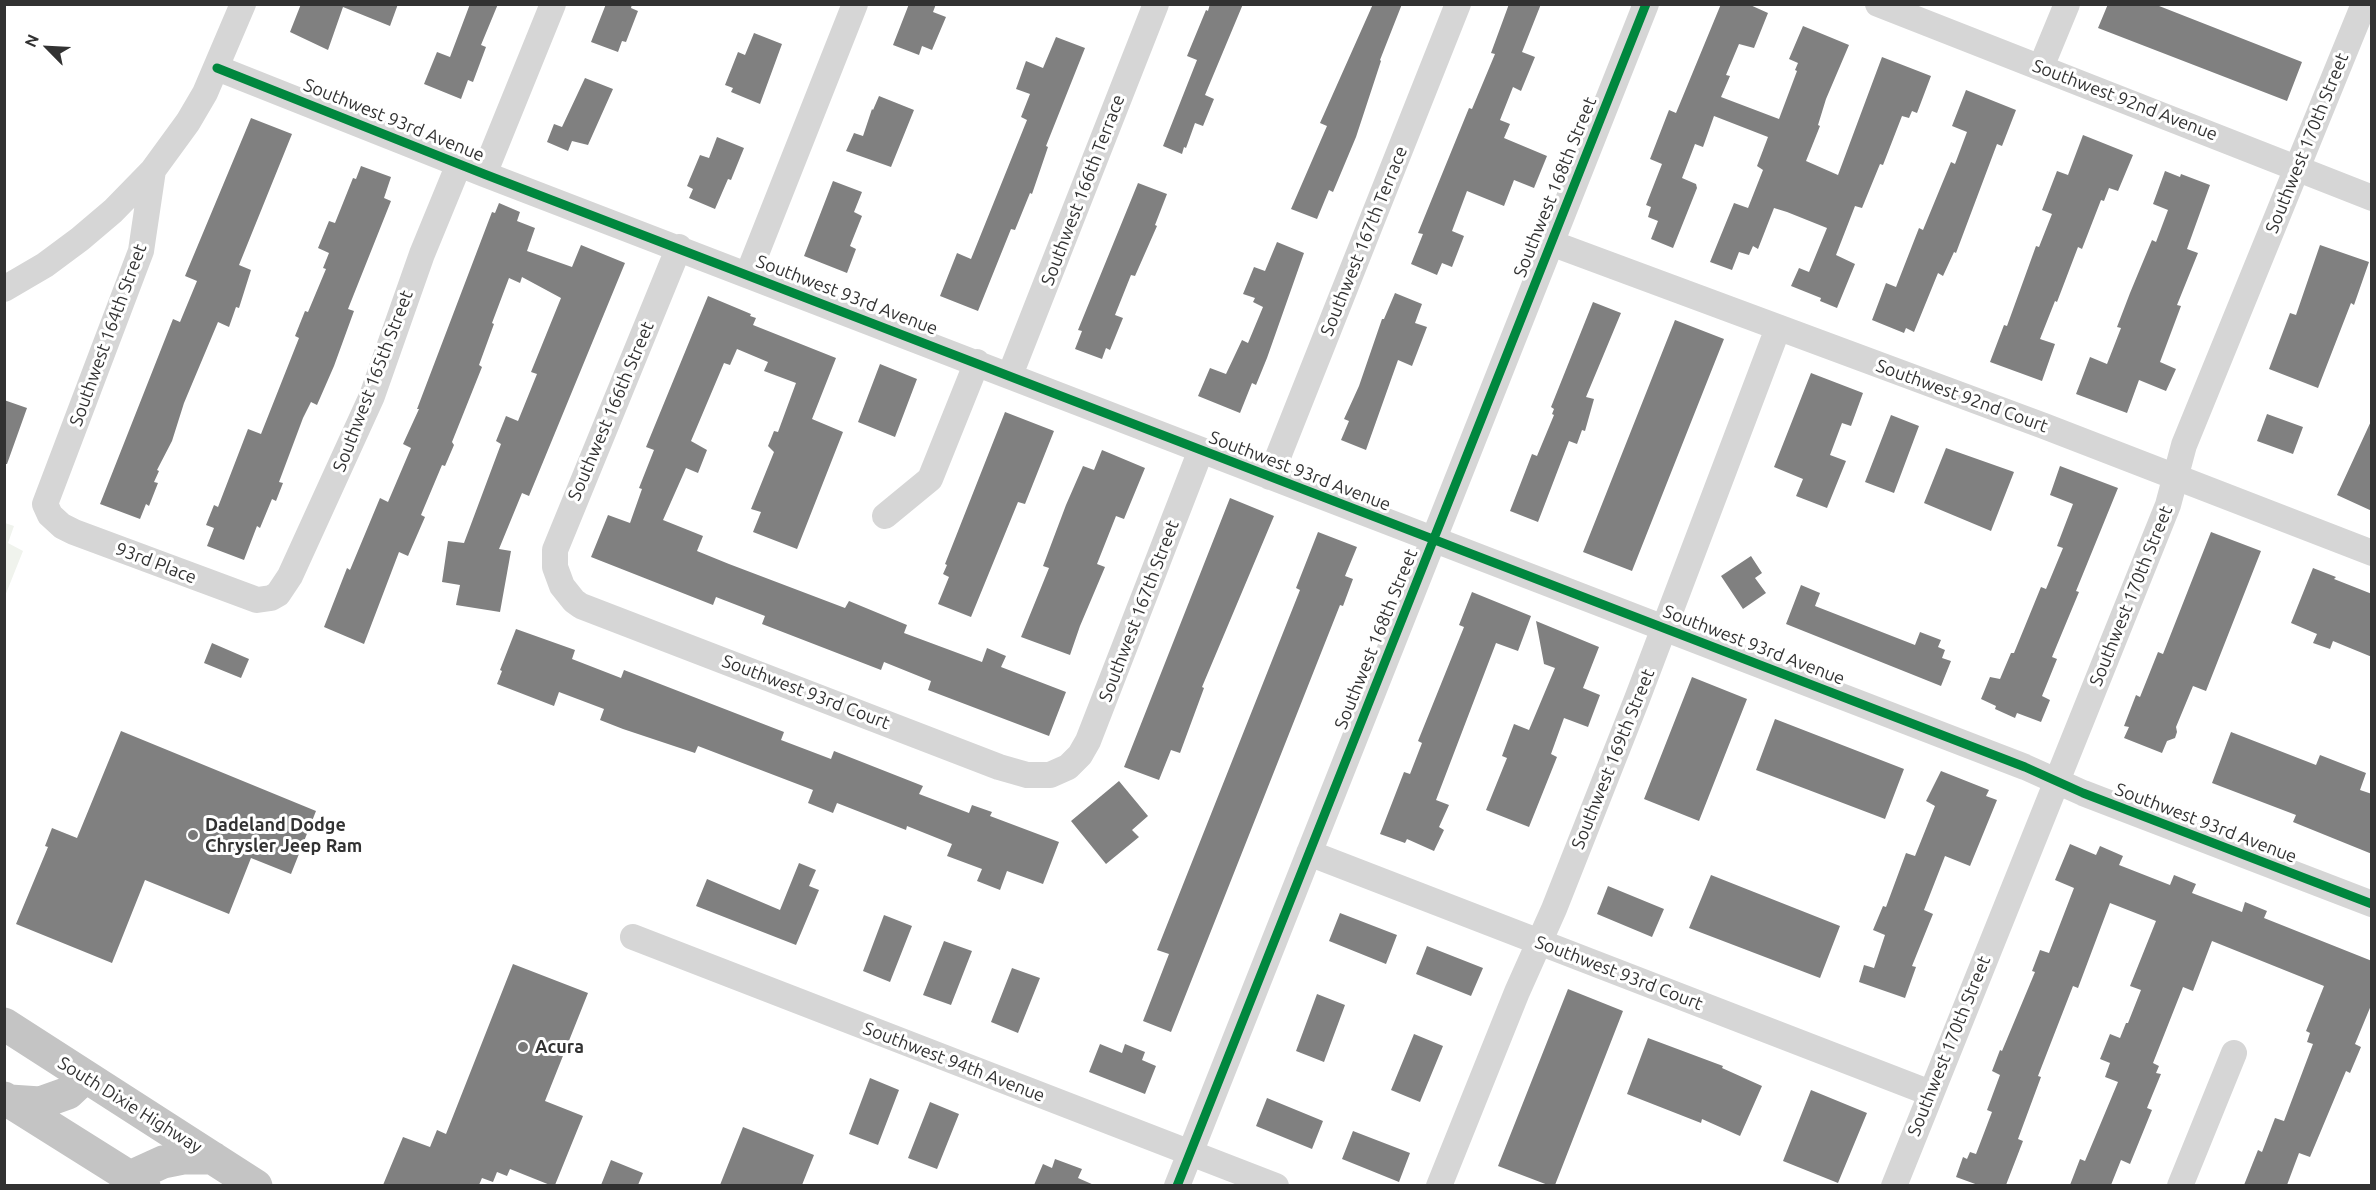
<!DOCTYPE html>
<html>
<head>
<meta charset="utf-8">
<style>
  body { margin:0 }
  #map { position:relative; width:2376px; height:1190px; overflow:hidden; background:#fff; font-family:Ubuntu,sans-serif }
  canvas { display:block }
  .frame { position:absolute; inset:0; border:6px solid #323232; pointer-events:none }
  .north { position:absolute; left:18px; top:18px; width:60px; height:60px; -webkit-text-stroke:4px #fff; paint-order:stroke; rotate:294deg; font-size:16px; font-weight:700; line-height:24px; text-align:center; color:#323232 }
  .north::after { content:''; display:block; margin:auto; width:21px; height:27px; background:#323232; clip-path:polygon(50% 0,100% 100%,50% 72%,0 100%) }
</style>
</head>
<body>
<div id="map">
<canvas width="2376" height="1190"></canvas>
<div class="frame"></div>
<div class="north">N</div>
</div>
<script>
const context = document.querySelector('canvas').getContext('2d');
context.lineJoin = 'round';
function fillPath(path, color) {
  context.fillStyle = color;
  context.fill(path, 'evenodd');
}
function toPath(rows) {
  const path = new Path2D();
  for (const r of rows) {
    path.moveTo(r[0], r[1]);
    for (let i = 2; i < r.length; i += 2) path.lineTo(r[i], r[i + 1]);
  }
  return path;
}
function strokePath(path, color, width, dash) {
  context.strokeStyle = color;
  context.lineWidth = width;
  context.lineCap = dash ? 'butt' : 'round';
  context.setLineDash(dash || []);
  context.stroke(path);
}
function label(font, color, halo, rows, align = 'center') {
  context.font = font + ' Ubuntu,sans-serif';
  context.lineWidth = 6;
  context.setLineDash([]);
  context.textBaseline = 'middle';
  context.strokeStyle = halo;
  context.fillStyle = color;
  for (const [text, x, y, turn = 0] of rows) {
    context.save();
    context.translate(x, y);
    context.rotate((+turn || 0) * Math.PI / 180);
    context.textAlign = isNaN(turn) ? turn : align;
    if (halo) context.strokeText(text, 0, 0);
    context.fillText(text, 0, 0);
    context.restore();
  }
}
fillPath(toPath([
  [5,523,14,526,8,543,23,551,5,596]
]), '#f0f3ed');
fillPath(toPath([
  [301,4,398,4,390,26,343,7,328,50,290,32],
  [470,4,498,4,481,45,486,47,473,82,468,80,461,99,424,84,437,52,450,57],
  [606,4,632,4,631,8,638,11,626,42,622,41,618,52,591,42],
  [909,4,936,4,933,12,946,17,932,50,922,46,919,55,893,45],
  [1210,4,1243,4,1205,95,1214,99,1203,126,1195,123,1186,148,1184,147,1182,154,1163,146,1197,60,1187,56,1206,10,1208,11],
  [1373,4,1402,4,1380,60,1381,61,1356,137,1333,192,1329,190,1317,219,1291,209,1327,126,1320,123],
  [1509,4,1541,4,1522,52,1535,57,1521,91,1513,87,1500,120,1510,124,1504,138,1547,156,1534,188,1514,180,1504,206,1467,191,1452,231,1464,236,1452,267,1442,263,1437,275,1411,264,1423,234,1418,233,1469,108,1472,109,1495,54,1491,53],
  [1721,4,1748,4,1768,13,1754,48,1739,44,1726,75,1730,76,1721,97,1779,119,1797,71,1795,70,1798,63,1789,59,1803,26,1849,45,1826,99,1818,125,1820,126,1806,161,1838,175,1882,57,1931,76,1917,113,1912,111,1909,118,1902,116,1883,165,1880,164,1862,208,1855,206,1836,255,1855,264,1837,308,1820,301,1821,298,1791,286,1799,268,1809,272,1827,228,1787,212,1774,208,1758,249,1753,246,1749,255,1739,252,1732,270,1710,262,1734,203,1748,208,1763,170,1757,166,1768,137,1714,116,1703,147,1695,144,1682,178,1696,184,1697,188,1673,248,1651,239,1658,221,1648,217,1651,207,1646,205,1662,164,1650,159,1669,110,1676,113],
  [2108,4,2154,4,2302,62,2287,101,2098,28],
  [754,33,782,44,760,104,731,92,733,88,725,85,738,52,745,55],
  [1056,37,1085,48,1046,146,1048,147,1032,194,1030,193,1015,230,1011,229,978,311,940,296,957,253,971,259,1027,120,1021,117,1030,94,1016,89,1026,61,1043,68],
  [585,78,613,89,588,145,572,141,568,151,547,142,554,124,562,127],
  [1966,90,2016,110,2002,146,1997,144,1956,253,1954,252,1943,276,1938,273,1914,332,1906,328,1904,333,1872,320,1886,283,1896,287,1919,228,1923,230,1951,162,1955,164,1967,132,1952,126],
  [879,96,914,110,891,167,846,151,854,133,863,136,872,109,873,110],
  [251,118,292,134,239,265,251,270,239,308,236,307,229,327,218,322,184,403,172,441,157,470,159,471,154,482,158,483,149,506,146,504,140,519,100,504,173,319,180,322,197,281,185,276],
  [2083,135,2133,155,2118,191,2109,188,2104,201,2101,200,2082,249,2078,247,2057,302,2055,301,2040,339,2055,344,2042,381,1990,362,2004,325,2007,326,2036,246,2039,247,2052,214,2042,210,2057,171,2068,175],
  [717,137,744,148,731,180,728,179,715,209,689,198,693,189,687,186,700,155,709,158],
  [361,166,391,177,384,198,391,201,348,309,354,311,334,366,317,405,311,402,303,418,279,482,283,483,276,501,272,499,260,528,257,526,244,560,207,546,214,528,206,525,214,505,218,507,248,429,261,434,299,338,295,336,305,311,308,312,326,269,323,268,329,253,318,248,329,221,335,223,353,178,356,179],
  [2165,171,2180,177,2181,174,2210,185,2187,249,2198,253,2177,305,2181,306,2160,362,2176,369,2166,391,2139,380,2127,413,2076,394,2090,357,2107,364,2121,328,2117,327,2130,293,2152,240,2156,242,2168,210,2153,204],
  [833,181,862,192,854,212,862,216,850,246,856,249,847,273,804,256],
  [1138,183,1167,194,1155,225,1157,226,1135,276,1131,275,1115,315,1123,318,1110,350,1106,348,1102,359,1075,349,1082,331,1078,330],
  [499,203,520,212,517,221,535,228,527,251,572,267,581,245,625,263,529,496,522,493,499,549,511,551,500,612,456,605,460,585,442,582,448,541,464,543,501,444,496,441,506,416,518,421,537,374,531,372,561,298,522,277,520,283,509,278,492,323,494,324,479,365,482,367,452,442,454,445,445,466,442,465,421,515,425,517,408,556,399,552,364,644,324,627,347,568,350,570,380,498,388,502,411,448,403,444,419,409,417,409,492,212,495,213],
  [1277,242,1304,253,1267,358,1256,385,1252,383,1240,413,1198,396,1210,368,1226,374,1242,340,1248,343,1263,307,1253,302,1255,298,1243,294,1254,267,1265,271],
  [2320,245,2369,262,2354,305,2351,303,2318,388,2269,369,2290,313,2296,315],
  [1395,293,1422,304,1415,323,1427,327,1412,366,1398,360,1366,450,1341,440,1349,421,1344,419,1359,386,1382,319,1384,319],
  [708,296,751,314,750,316,756,318,753,325,836,358,812,419,843,432,797,549,753,532,761,512,751,509,774,452,768,446,774,431,778,432,796,383,764,371,768,362,737,349,730,365,724,363,691,441,707,450,698,473,686,468,663,520,703,536,697,551,729,564,845,608,849,601,907,625,904,633,982,662,987,648,1006,656,1001,667,1066,692,1049,736,928,690,931,681,884,662,881,670,762,624,765,616,716,597,713,605,591,557,608,515,630,523,642,489,639,488,654,450,646,447],
  [1593,302,1621,313,1586,397,1594,399,1585,431,1582,430,1577,444,1569,441,1538,522,1510,511,1532,454,1537,456,1554,415,1552,414,1554,409,1551,407],
  [1675,320,1724,339,1632,571,1583,552],
  [880,364,917,379,895,437,858,422],
  [1811,373,1863,393,1851,426,1842,423,1830,455,1846,461,1827,508,1796,496,1803,479,1774,467],
  [4,400,27,408,7,464,4,464],
  [1005,412,1054,431,1025,504,1018,502,971,617,938,604,949,577,943,574,947,565,945,564],
  [2267,414,2303,427,2293,454,2257,441],
  [1891,415,1919,426,1894,493,1865,482],
  [2372,419,2372,511,2337,495],
  [1946,448,2014,472,1991,531,1924,503],
  [1102,450,1145,468,1124,519,1116,516,1097,564,1105,567,1080,626,1070,655,1021,637,1049,568,1043,566,1066,505,1083,466,1094,470],
  [2060,466,2118,488,2076,591,2079,592,2052,657,2057,659,2042,696,2050,700,2041,722,2017,713,2015,718,1995,709,1996,706,1981,699,1990,677,2000,679,2011,653,2014,653,2041,587,2046,589,2063,548,2057,546,2073,504,2050,495],
  [1230,498,1274,516,1202,687,1204,688,1180,753,1171,750,1159,780,1124,767],
  [1318,532,1357,547,1345,576,1353,579,1343,606,1340,605,1171,1032,1143,1021,1169,954,1157,950,1300,590,1296,588],
  [2211,532,2261,551,2206,691,2193,686,2176,727,2177,732,2175,738,2167,741,2162,753,2124,738,2129,727,2124,726,2136,695,2140,697,2158,652,2163,654],
  [1751,556,1762,573,1755,578,1766,593,1743,609,1721,576],
  [2313,568,2336,577,2334,579,2372,594,2372,657,2333,641,2330,649,2313,643,2317,634,2291,623],
  [1801,585,1820,593,1815,606,1856,622,1915,645,1920,632,1941,640,1938,647,1945,650,1942,658,1951,661,1941,686,1786,624],
  [1472,592,1531,616,1518,651,1496,643,1436,800,1449,805,1439,827,1444,830,1434,851,1407,839,1405,843,1380,834,1404,772,1410,774,1422,743,1418,741,1464,627,1459,625],
  [1536,621,1599,647,1583,688,1600,695,1588,727,1564,718,1551,754,1557,757,1529,827,1486,810,1507,758,1502,756,1514,724,1529,730,1555,668,1544,664],
  [516,629,575,650,572,659,621,678,624,670,784,732,781,740,831,759,834,751,923,786,919,794,969,813,972,805,992,812,990,816,1059,842,1043,884,1007,871,1000,890,977,881,982,869,947,856,952,844,907,826,906,830,837,803,833,813,808,803,813,790,698,746,695,753,623,729,600,720,604,709,559,692,554,706,497,684,502,671,500,670],
  [212,643,249,659,241,678,204,663],
  [1692,677,1747,699,1699,821,1644,799],
  [1775,719,1904,769,1885,819,1756,770],
  [121,731,316,811,291,874,251,858,229,914,145,880,112,963,16,924,48,847,45,846,52,828,77,838],
  [2231,732,2316,765,2320,755,2366,773,2360,790,2372,794,2372,854,2293,822,2296,815,2212,783],
  [1941,771,1989,790,1986,796,1997,800,1970,866,1945,856,1924,910,1933,914,1912,966,1916,967,1905,998,1859,982,1864,965,1874,968,1885,935,1873,930,1883,906,1886,907,1906,853,1915,856,1935,806,1926,801],
  [1119,781,1148,816,1132,830,1139,837,1106,864,1071,821],
  [2070,844,2096,855,2100,846,2123,856,2119,865,2170,885,2174,875,2196,884,2192,893,2242,912,2245,902,2267,911,2264,918,2372,961,2372,1003,2355,1044,2361,1047,2350,1073,2346,1071,2310,1157,2299,1153,2287,1185,2244,1185,2258,1150,2262,1152,2275,1118,2284,1121,2313,1044,2307,1042,2310,1033,2306,1031,2324,986,2212,941,2193,991,2183,987,2153,1063,2159,1066,2156,1073,2161,1074,2147,1108,2152,1110,2130,1164,2121,1160,2111,1185,2070,1185,2080,1159,2085,1161,2118,1082,2105,1077,2110,1063,2100,1059,2110,1034,2120,1038,2126,1023,2128,1023,2141,990,2130,986,2156,921,2110,903,2078,988,2073,986,2038,1076,2041,1077,2018,1139,2023,1141,2006,1185,1978,1185,1956,1177,1963,1157,1967,1159,1970,1152,1976,1154,1992,1112,1987,1110,2000,1075,1992,1071,2000,1050,2002,1051,2035,972,2032,971,2040,950,2049,953,2074,888,2055,880],
  [799,863,816,870,809,886,819,890,796,945,696,906,707,879,780,910],
  [1711,875,1840,926,1820,978,1689,928],
  [1608,886,1664,909,1652,937,1597,914],
  [1340,913,1397,935,1386,964,1329,941],
  [884,915,912,926,890,982,863,971],
  [944,941,972,951,951,1005,923,995],
  [1427,946,1483,968,1471,996,1416,974],
  [513,964,588,993,545,1101,583,1116,555,1185,550,1185,510,1169,507,1176,497,1172,493,1182,482,1178,479,1185,383,1185,403,1137,430,1147,437,1130,446,1134],
  [1012,968,1040,978,1018,1033,991,1022],
  [1568,989,1623,1011,1555,1185,1548,1185,1498,1166],
  [1317,994,1345,1005,1324,1062,1296,1051],
  [1414,1034,1443,1046,1420,1102,1391,1090],
  [1648,1038,1723,1066,1722,1068,1762,1086,1740,1136,1702,1119,1701,1123,1627,1094],
  [1100,1044,1122,1053,1125,1044,1145,1052,1142,1060,1156,1066,1145,1094,1089,1072],
  [870,1078,899,1090,878,1145,849,1134],
  [1811,1090,1867,1113,1838,1183,1783,1161],
  [1267,1098,1323,1121,1312,1149,1256,1126],
  [930,1102,959,1114,937,1169,908,1158],
  [743,1127,814,1155,802,1185,720,1185],
  [1353,1131,1410,1153,1399,1182,1342,1159],
  [1055,1159,1082,1169,1078,1178,1094,1185,1034,1185,1043,1164,1052,1168],
  [611,1160,643,1173,638,1185,601,1185]
]), '#808080');
strokePath(toPath([
  [1878,4,2372,198],
  [2041,67,2067,4],
  [217,68,484,174,2025,767,2083,793,2372,904],
  [153,170,141,251,45,504,50,515,62,526,74,532,257,600,271,598,278,594,290,576,372,396,422,254,459,164],
  [484,174,553,4],
  [1551,243,2044,426,2372,553],
  [679,247,555,550,555,567,562,586,574,601,581,606,999,767,1027,775,1050,775,1068,767,1080,755,1088,741,1201,450],
  [748,274,855,4],
  [4,289,45,265,80,239,113,211,153,170,188,122,205,93,243,4],
  [1010,375,1156,4],
  [1270,477,1458,4],
  [885,516,930,479,977,362],
  [1309,853,1930,1093],
  [633,937,1276,1186],
  [1177,1186,1646,4],
  [1439,1186,1517,992,1554,909,1637,699,1778,328],
  [1894,1186,2168,505,2184,445,2364,4],
  [2180,1186,2234,1053]
]), '#d6d6d6', 26);
strokePath(toPath([
  [4,1024,256,1186],
  [4,1098,144,1186],
  [10,1101,40,1103,68,1093,85,1077],
  [130,1177,163,1162,183,1158,213,1158]
]), '#c4c4c4', 33);
strokePath(toPath([
  [217,68,484,174,2025,767,2083,793,2372,904],
  [1177,1186,1646,4]
]), '#00873e', 9);
for (const [x, y, r, color] of [
  [193,835,6,"#7a7a7a"],
  [523,1047,6,"#7a7a7a"]
]) {
  const dot = new Path2D();
  dot.arc(x, y, r, 0, 2 * Math.PI);
  context.fillStyle = color;
  context.fill(dot);
  strokePath(dot, '#fff', 2);
}
label('18px', '#323232', '#fff', [
  ["Southwest 92nd Avenue",2125,100,21],
  ["Southwest 93rd Avenue",394,120,22],
  ["Southwest 170th Street",2307,143,-68],
  ["Southwest 168th Street",1555,187,-68],
  ["Southwest 166th Terrace",1083,190,-69],
  ["Southwest 167th Terrace",1364,241,-68],
  ["Southwest 93rd Avenue",847,295,21],
  ["Southwest 164th Street",108,335,-70],
  ["Southwest 165th Street",373,381,-69],
  ["Southwest 92nd Court",1962,396,20],
  ["Southwest 166th Street",611,411,-67],
  ["Southwest 93rd Avenue",1300,471,21],
  ["93rd Place",156,563,21],
  ["Southwest 170th Street",2131,596,-68],
  ["Southwest 167th Street",1139,611,-69],
  ["Southwest 168th Street",1376,639,-68],
  ["Southwest 93rd Avenue",1754,645,21],
  ["Southwest 93rd Court",806,692,21],
  ["Southwest 169th Street",1613,759,-68],
  ["Southwest 93rd Avenue",2206,823,21],
  ["Southwest 93rd Court",1619,973,21],
  ["Southwest 170th Street",1949,1046,-68],
  ["Southwest 94th Avenue",954,1062,21],
  ["South Dixie Highway",130,1105,32]
]);
label('bold 18px', '#323232', '#fff', [
  ["Dadeland Dodge",205,825],
  ["Chrysler Jeep Ram",205,846],
  ["Acura",535,1047]
], 'left');
</script>
</body>
</html>
